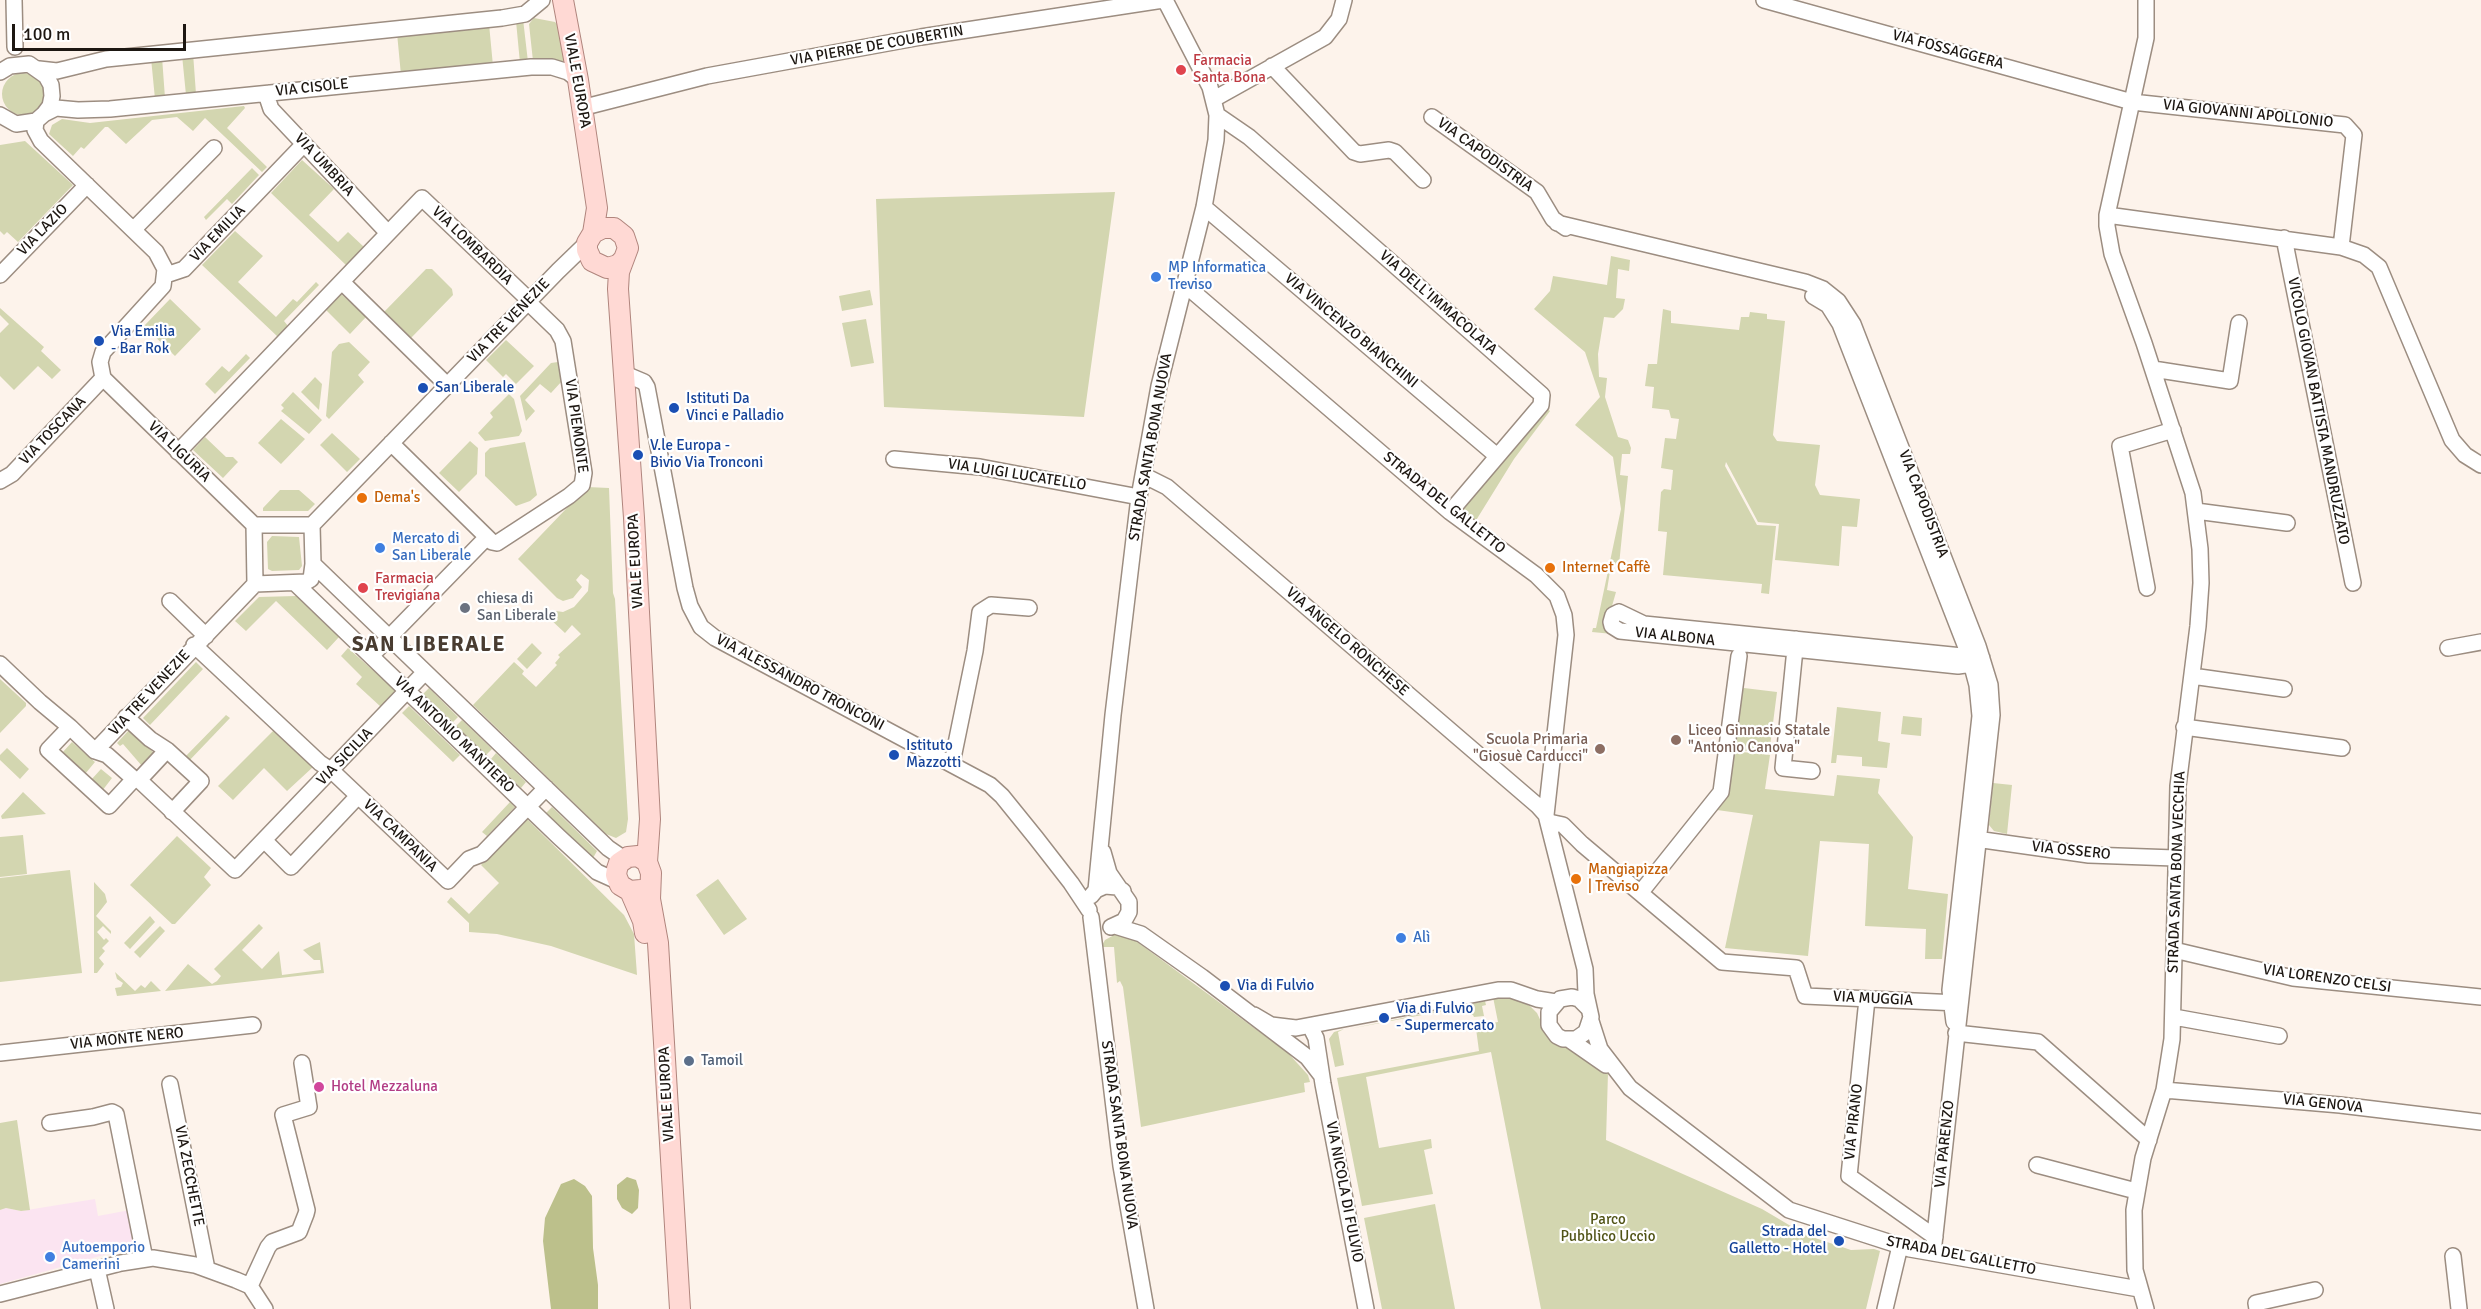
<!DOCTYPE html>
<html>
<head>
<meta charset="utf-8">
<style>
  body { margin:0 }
  #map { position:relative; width:2481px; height:1309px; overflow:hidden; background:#fdf3eb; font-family:Signika,sans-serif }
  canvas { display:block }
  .scale { position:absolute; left:12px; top:24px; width:174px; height:27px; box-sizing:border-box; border:3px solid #1d1712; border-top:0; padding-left:8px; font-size:18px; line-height:21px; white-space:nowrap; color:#1d1712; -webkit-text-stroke:4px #fff; paint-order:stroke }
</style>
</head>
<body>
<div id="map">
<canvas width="2481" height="1309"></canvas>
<div class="scale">100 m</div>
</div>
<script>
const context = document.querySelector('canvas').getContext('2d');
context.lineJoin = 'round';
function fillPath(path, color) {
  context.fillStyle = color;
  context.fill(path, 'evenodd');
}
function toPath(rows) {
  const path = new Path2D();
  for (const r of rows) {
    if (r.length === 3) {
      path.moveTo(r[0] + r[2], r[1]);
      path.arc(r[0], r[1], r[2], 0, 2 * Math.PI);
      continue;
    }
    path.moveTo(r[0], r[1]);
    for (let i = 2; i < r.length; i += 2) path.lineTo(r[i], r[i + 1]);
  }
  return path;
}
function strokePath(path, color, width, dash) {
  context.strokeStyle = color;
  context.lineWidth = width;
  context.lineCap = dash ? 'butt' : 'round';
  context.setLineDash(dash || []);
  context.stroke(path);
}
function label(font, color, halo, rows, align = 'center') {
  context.font = font + ' Signika,sans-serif';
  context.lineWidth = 4.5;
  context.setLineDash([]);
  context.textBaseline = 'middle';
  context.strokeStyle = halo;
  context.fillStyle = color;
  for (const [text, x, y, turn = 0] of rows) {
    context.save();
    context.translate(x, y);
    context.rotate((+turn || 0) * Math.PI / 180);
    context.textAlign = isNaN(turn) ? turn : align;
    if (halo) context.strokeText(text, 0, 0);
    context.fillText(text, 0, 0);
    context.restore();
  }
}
fillPath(toPath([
  [95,1199,98,1216,130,1210,136,1246,0,1284,0,1210,6,1208,21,1211]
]), '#fbe4f1');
fillPath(toPath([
  [534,18,555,22,559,26,566,64,533,61,529,24],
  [523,19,528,62,520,63,516,21],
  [489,24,493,66,401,75,397,33],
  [193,53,196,94,186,95,182,55],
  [162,57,165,98,155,99,151,58],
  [23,94,21],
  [244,106,245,108,227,128,267,167,262,172,205,118,193,131,177,117,152,120,126,144,108,127,105,127,84,149,81,147,73,156,49,134,52,125,62,119,90,123],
  [25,141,73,185,18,242,7,232,4,235,0,231,0,145],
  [302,160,334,189,309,215,338,242,348,232,364,247,347,266,271,193],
  [252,168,259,175,232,204,227,199,206,220,204,217],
  [1115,192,1084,417,884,407,876,199],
  [235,231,263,256,238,282,276,317,293,299,297,302,316,282,319,285,284,321,288,326,278,337,202,265],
  [1611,256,1630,260,1629,271,1618,269,1616,298,1625,299,1623,309,1614,318,1604,317,1598,354,1599,377,1607,378,1605,397,1618,437,1628,440,1631,448,1630,454,1622,454,1620,475,1628,476,1619,565,1611,565,1607,590,1616,592,1612,606,1605,615,1603,622,1606,628,1623,635,1592,632,1593,628,1596,628,1621,509,1613,457,1575,425,1600,397,1585,352,1534,309,1550,291,1553,276,1607,285],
  [426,269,432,269,452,289,453,295,411,338,384,312],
  [870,290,873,305,842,311,839,296],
  [341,294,366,317,350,334,326,310],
  [170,299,201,329,175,356,144,326],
  [0,308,44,347,41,351,61,370,52,379,38,366,14,390,0,376,0,333,9,324,0,315],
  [1663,309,1671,311,1671,323,1739,330,1741,317,1749,317,1750,312,1767,314,1767,319,1785,321,1773,435,1777,441,1820,445,1815,485,1820,495,1860,499,1857,527,1842,526,1839,566,1775,560,1779,524,1758,522,1726,462,1725,466,1757,525,1776,526,1769,594,1761,593,1762,584,1663,575,1667,532,1658,531,1661,492,1664,489,1671,490,1673,470,1661,468,1665,438,1676,439,1679,419,1671,418,1669,410,1652,408,1654,387,1645,386,1648,364,1657,364],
  [866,319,874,363,851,367,842,323],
  [506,340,534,366,516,384,506,374,503,377,486,360],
  [349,342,370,362,358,375,364,382,329,419,326,416,332,352,339,344],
  [246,354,250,358,215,394,205,384,222,366,229,372],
  [558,362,562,381,551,393,540,384,525,400,535,411,526,421,520,396,551,363],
  [315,377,322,384,319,410,301,392],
  [293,392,322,420,309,434,281,411,284,408,281,405],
  [509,394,514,399,522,431,519,436,485,441,478,433,493,417,490,413],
  [1545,407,1550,411,1514,459,1475,522,1462,508],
  [281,419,305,439,281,464,258,443],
  [332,433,360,459,347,472,320,445],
  [205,437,226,457,233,457,238,462,223,478,193,450],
  [470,441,478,448,477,474,459,492,439,473],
  [525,442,537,495,530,501,516,506,485,476,485,453,490,448],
  [587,487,609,488,613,593,615,599,628,819,626,832,616,838,606,834,473,705,514,662,524,671,522,674,536,687,557,665,555,663,560,657,558,655,581,634,572,625,565,633,550,619,556,611,563,612,574,607,588,591,589,580,581,574,576,580,582,587,573,598,563,601,557,598,518,559],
  [280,490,299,490,315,504,308,511,263,511,263,508],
  [272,536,299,537,302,566,299,570,272,571,268,569,267,542],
  [296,596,339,637,327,650,276,601,246,631,235,621,259,597],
  [532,643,542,653,527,669,517,659],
  [348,648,396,691,381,707,356,684,362,677,341,656],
  [196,662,203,669,150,725,143,718],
  [0,679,26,703,26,706,0,733],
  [429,688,458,717,453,722,423,694],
  [1744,688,1777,692,1769,754,1733,749,1741,691],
  [409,706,460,755,453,762,402,713],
  [1837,707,1881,712,1878,741,1890,743,1887,768,1862,766,1862,757,1837,755,1836,763,1831,763],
  [226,715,230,718,187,763,183,759],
  [1903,716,1922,718,1921,736,1901,734],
  [462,720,492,749,486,755,456,726],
  [275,729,313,767,287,791,264,768,233,800,218,786],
  [129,730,154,753,142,766,123,744,120,746,117,743],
  [72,742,95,762,85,774,62,753],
  [7,748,29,769,20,779,0,760,0,755],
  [1733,751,1770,755,1765,789,1834,796,1837,775,1880,779,1878,793,1913,837,1908,889,1948,894,1942,959,1925,959,1926,929,1865,926,1869,844,1820,841,1808,956,1725,948,1753,815,1717,810,1724,798],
  [496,753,526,782,521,788,491,759],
  [101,769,112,778,102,791,91,780],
  [1993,783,2012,785,2007,834,1994,831,1989,825],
  [23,792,46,814,2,819,1,816],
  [510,802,515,807,487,836,482,832],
  [552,807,597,851,593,858,546,813],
  [525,817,624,915,634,934,637,975,551,946,497,934,469,932,469,923,447,902,451,897,469,914,492,890,499,883,481,865],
  [23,835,27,874,0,877,0,837],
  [177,836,211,868,204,877,211,885,175,924,172,924,130,885],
  [70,870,82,973,0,982,0,878],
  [718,879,747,919,724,935,696,895],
  [94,882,105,894,107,902,96,916,111,931,111,934,103,926,97,932,104,940,106,938,109,941,102,948,105,951,99,958,104,964,97,973,94,973],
  [150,916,155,922,130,949,124,943],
  [259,924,263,928,242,950,262,969,279,951,282,975,321,970,320,960,314,960,303,950,320,942,324,973,165,991,188,964,212,984,217,981,221,976,214,969],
  [160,926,165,931,140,958,134,952],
  [1116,934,1138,938,1136,941,1288,1053,1308,1075,1310,1082,1304,1083,1305,1092,1141,1127,1123,987,1120,981,1117,983,1114,947,1101,947,1105,940],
  [115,972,135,991,141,985,145,988,151,981,161,991,117,996,115,988,121,987,123,983,117,979],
  [1493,997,1510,997,1530,1006,1537,1013,1544,1028,1594,1061,1608,1073,1606,1140,1762,1209,1806,1235,1851,1250,1874,1249,1880,1251,1866,1309,1541,1309,1491,1052,1366,1077,1379,1148,1431,1139,1432,1148,1424,1150,1433,1194,1362,1206,1337,1078,1479,1051,1475,1021,1484,1020,1486,1024,1498,1022],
  [1485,1001,1486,1005,1482,1006,1484,1016,1474,1017,1473,1015,1471,1015,1469,1006,1349,1029],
  [1344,1029,1338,1032,1344,1065,1335,1067,1329,1039,1334,1032],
  [17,1120,30,1210,21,1211,6,1208,0,1210,0,1123],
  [1435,1204,1455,1309,1382,1309,1364,1218]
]), '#d3d6b0');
fillPath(toPath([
  [627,1177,636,1180,639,1190,638,1208,632,1214,622,1208,617,1199,617,1185],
  [574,1179,585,1186,592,1196,593,1248,598,1285,598,1309,551,1309,543,1241,545,1218,561,1184]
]), '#bcc08b');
const minor = toPath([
  [14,0,15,47],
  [1764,0,2132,102,2345,125,2354,135,2341,247],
  [2146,0,2146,38,2107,215,2107,226,2112,254,2144,343,2193,493,2200,549,2201,583,2198,626,2178,786,2172,1039,2164,1090,2143,1158,2134,1210,2135,1270,2146,1309],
  [1272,66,1354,152,1360,154,1389,150,1395,152,1423,180],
  [39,69,57,71,106,59,502,18,525,14,542,0],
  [0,72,10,66,29,64,46,76,51,85,52,96,50,106,44,114,36,121,16,124,0,115],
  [269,93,268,100,271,109,388,233],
  [1214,99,1325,37,1339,19,1344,0],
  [593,105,707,76,921,37,1163,0],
  [44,114,56,108,78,110,110,109,531,67,552,67,568,72,578,80],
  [1217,115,1249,137,1542,395,1541,405,1450,512],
  [1432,117,1537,192,1553,219,1566,228],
  [36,121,35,130,41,141,156,252,165,269,163,286,103,352,100,362,103,378,254,525],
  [1204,207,1497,456],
  [2107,215,2341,247,2364,255,2379,267,2452,440,2465,455,2481,465],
  [1557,223,1805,282,1823,289,1838,301,1853,324,1978,646,1990,685,1992,715,1933,1253],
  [134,229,214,148],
  [2284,238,2353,583],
  [0,275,87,185],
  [166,275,184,269,304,144],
  [342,282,447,385],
  [1184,284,1450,512,1536,575,1557,596,1564,615,1566,635,1546,815,1585,969,1586,994,1591,1017,1586,1032,1576,1039,1563,1039,1557,1036,1549,1025,1549,1012,1560,999,1572,997,1579,999,1589,1009],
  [1813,296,1828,305,1840,324,1969,655,1977,685,1980,716,1950,990,1954,1022],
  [2153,369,2230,381,2239,323],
  [625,374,644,382,647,387,685,588,690,606,701,627,715,638,990,785,1002,796,1036,838,1071,883,1089,910],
  [391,443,492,542,497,543,569,496,582,485,584,473,563,341,557,330,528,302],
  [178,452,422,198,529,300],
  [894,459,980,467,1139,497],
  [1143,475,1167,487,1538,806,1546,815],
  [0,481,12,474,103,378],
  [2196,511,2287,523],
  [254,525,255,584],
  [254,525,312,525],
  [312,525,558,271,587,243],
  [313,564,608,848,624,859],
  [295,583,559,837,597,872,617,881],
  [255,584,306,582,311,579,313,564,312,525],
  [2147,588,2120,446,2173,430],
  [170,601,206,636],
  [1619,612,1644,624,1982,658,1972,664,1958,666,1620,631,1612,626,1611,622,1613,615,1619,612],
  [1796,639,1783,768,1812,771],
  [194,645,320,763,332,771,448,881,469,859,482,854,546,788],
  [2448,648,2481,642],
  [371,656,487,537],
  [0,664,40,702,70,727],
  [2192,676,2284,689],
  [126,717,150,739,167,750,201,781,172,812],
  [70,727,95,751,107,755,134,779,109,806,48,750,70,727],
  [2184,727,2342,748],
  [95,751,255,584],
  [952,763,975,651,980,612,991,605,1029,608],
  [134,779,139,780,235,870,425,672],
  [139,780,167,750],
  [1549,822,1563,825,1582,844,1722,962,1796,968,1805,996,1958,1003],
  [1969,838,2089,855,2175,858],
  [264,840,291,867,358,796],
  [1103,852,1109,873,1129,902,1129,912,1124,921,1111,927],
  [1096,890,1113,715,1139,497,1159,386,1204,207,1216,140,1217,115,1210,87,1165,0],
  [1641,892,1721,792,1739,656],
  [1091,896,1096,890,1105,886,1117,887,1123,891],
  [1091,917,1121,1166,1146,1309],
  [1115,926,1141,934,1202,977,1307,1057,1321,1075],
  [2174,950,2293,978,2481,997],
  [1867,999,1849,1176,1935,1237],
  [1254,1015,1271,1025,1296,1028,1498,990,1511,990,1537,999,1556,1002],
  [2174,1017,2279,1036],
  [1591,1021,1600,1049,1630,1088,1789,1210,1910,1249,2139,1289],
  [1310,1026,1316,1038,1323,1084,1366,1309],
  [1956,1033,2038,1042,2149,1140],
  [1570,1040,1606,1065],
  [0,1053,253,1025],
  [170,1084,207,1269],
  [2164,1090,2340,1105,2481,1122],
  [50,1123,93,1117,112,1112,116,1114,145,1259],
  [2037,1165,2136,1191],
  [2453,1256,2459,1309],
  [97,1269,106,1309],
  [250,1286,268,1247,272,1242,299,1232,306,1214,307,1210,283,1115,309,1107,302,1063],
  [0,1294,121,1263,153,1258,195,1265,236,1280,250,1286,265,1309],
  [1885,1309,1900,1246],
  [2257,1309,2256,1303,2315,1290]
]);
const major = toPath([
  [563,0,578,80,597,208,593,233],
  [623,260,618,265,607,268,592,261,587,250,587,243,593,233,603,228,614,228,624,236,628,248,619,272,618,289,634,518,650,819,647,862,651,873,650,899,658,943,680,1309],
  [641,890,630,891,620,885,616,875,617,869,619,863,628,857,638,856,647,862],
  [630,891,643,921,645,933]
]);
strokePath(minor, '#9c8d81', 18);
strokePath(major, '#b0857d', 22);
strokePath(minor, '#fff', 15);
strokePath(major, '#ffd9d4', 20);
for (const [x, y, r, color] of [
  [1181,70,6,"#e0444e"],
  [1156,277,6,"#3f7fe0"],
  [99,341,6,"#1a4fb4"],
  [423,388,6,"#1a4fb4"],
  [674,408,6,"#1a4fb4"],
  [638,455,6,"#1a4fb4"],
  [362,498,6,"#e8710a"],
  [380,548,6,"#3f7fe0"],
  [1550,568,6,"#e8710a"],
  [363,588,6,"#e0444e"],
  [465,608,6,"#6b7280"],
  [1676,740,6,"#8d6e63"],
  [1600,749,6,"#8d6e63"],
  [894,755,6,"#1a4fb4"],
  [1576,879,6,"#e8710a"],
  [1401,938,6,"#3f7fe0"],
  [1225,986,6,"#1a4fb4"],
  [1384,1018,6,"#1a4fb4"],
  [689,1061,6,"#5c6f8a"],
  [319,1087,6,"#d1479c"],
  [1839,1241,6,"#1a4fb4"],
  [50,1257,6,"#3f7fe0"]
]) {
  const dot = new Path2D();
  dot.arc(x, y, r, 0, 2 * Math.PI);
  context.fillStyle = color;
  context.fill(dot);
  strokePath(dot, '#fff', 2);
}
label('15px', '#1d1712', '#fff', [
  ["VIA PIERRE DE COUBERTIN",877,46,-10],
  ["VIA FOSSAGGERA",1948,50,15],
  ["VIALE EUROPA",577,81,80],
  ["VIA CISOLE",312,88,-6],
  ["VIA GIOVANNI APOLLONIO",2248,114,6],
  ["VIA CAPODISTRIA",1485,155,36],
  ["VIA UMBRIA",324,165,47],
  ["VIA LAZIO",43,230,-46],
  ["VIA EMILIA",218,234,-46],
  ["VIA LOMBARDIA",472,246,44],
  ["VIA DELL'IMMACOLATA",1438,303,41],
  ["VIA TRE VENEZIE",509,321,-46],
  ["VIA VINCENZO BIANCHINI",1351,331,40],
  ["VICOLO GIOVAN BATTISTA MANDRUZZATO",2318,411,79],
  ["VIA PIEMONTE",576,426,82],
  ["VIA TOSCANA",53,431,-46],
  ["STRADA SANTA BONA NUOVA",1151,447,-80],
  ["VIA LIGURIA",179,452,44],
  ["VIA LUIGI LUCATELLO",1017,475,9],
  ["STRADA DEL GALLETTO",1444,503,39],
  ["VIA CAPODISTRIA",1923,504,69],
  ["VIALE EUROPA",636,561,-93],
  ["VIA ALBONA",1675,637,6],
  ["VIA ANGELO RONCHESE",1347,642,41],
  ["VIA ALESSANDRO TRONCONI",800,683,28],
  ["VIA TRE VENEZIE",150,693,-47],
  ["VIA ANTONIO MANTIERO",454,735,44],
  ["VIA SICILIA",345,757,-46],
  ["VIA CAMPANIA",400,836,44],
  ["VIA OSSERO",2071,851,6],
  ["STRADA SANTA BONA VECCHIA",2177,872,-88],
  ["VIA LORENZO CELSI",2327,979,8],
  ["VIA MUGGIA",1873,999,3],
  ["VIA MONTE NERO",127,1039,-6],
  ["VIALE EUROPA",667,1094,-93],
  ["VIA GENOVA",2323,1104,6],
  ["VIA PIRANO",1854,1122,-84],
  ["STRADA SANTA BONA NUOVA",1119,1135,82],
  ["VIA PARENZO",1945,1144,-84],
  ["VIA ZECCHETTE",189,1176,79],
  ["VIA NICOLA DI FULVIO",1344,1192,79],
  ["STRADA DEL GALLETTO",1961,1256,11]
]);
label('15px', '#be3a42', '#fff', [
  ["Farmacia",1193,61],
  ["Santa Bona",1193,78],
  ["Farmacia",375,579],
  ["Trevigiana",375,596]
], 'left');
label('15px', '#366cbe', '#fff', [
  ["MP Informatica",1168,268],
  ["Treviso",1168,285],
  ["Mercato di",392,539],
  ["San Liberale",392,556],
  ["Alì",1413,938],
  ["Autoemporio",62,1248],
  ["Camerini",62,1265]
], 'left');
label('15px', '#164399', '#fff', [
  ["Via Emilia",111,332],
  ["- Bar Rok",111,349],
  ["San Liberale",435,388],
  ["Istituti Da",686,399],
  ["Vinci e Palladio",686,416],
  ["V.le Europa -",650,446],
  ["Bivio Via Tronconi",650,463],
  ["Istituto",906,746],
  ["Mazzotti",906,763],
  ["Via di Fulvio",1237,986],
  ["Via di Fulvio",1396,1009],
  ["- Supermercato",1396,1026],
  ["Strada del",1827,1232,"right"],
  ["Galletto - Hotel",1827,1249,"right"]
], 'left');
label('15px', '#c56008', '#fff', [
  ["Dema's",374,498],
  ["Internet Caffè",1562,568],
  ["Mangiapizza",1588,870],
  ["| Treviso",1588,887]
], 'left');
label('15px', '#5b616d', '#fff', [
  ["chiesa di",477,599],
  ["San Liberale",477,616]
], 'left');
label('15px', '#785e54', '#fff', [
  ["Liceo Ginnasio Statale",1688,731],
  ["\"Antonio Canova\"",1688,748],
  ["Scuola Primaria",1588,740,"right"],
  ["\"Giosuè Carducci\"",1588,757,"right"]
], 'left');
label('15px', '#4e5e75', '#fff', [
  ["Tamoil",701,1061]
], 'left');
label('15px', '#b23c85', '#fff', [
  ["Hotel Mezzaluna",331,1087]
], 'left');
label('15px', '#505316', '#fff', [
  ["Parco",1608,1220],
  ["Pubblico Uccio",1608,1237]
]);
context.letterSpacing = '1.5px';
label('bold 21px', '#493c31', '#fff', [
  ["SAN LIBERALE",429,645]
]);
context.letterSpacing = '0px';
</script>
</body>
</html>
